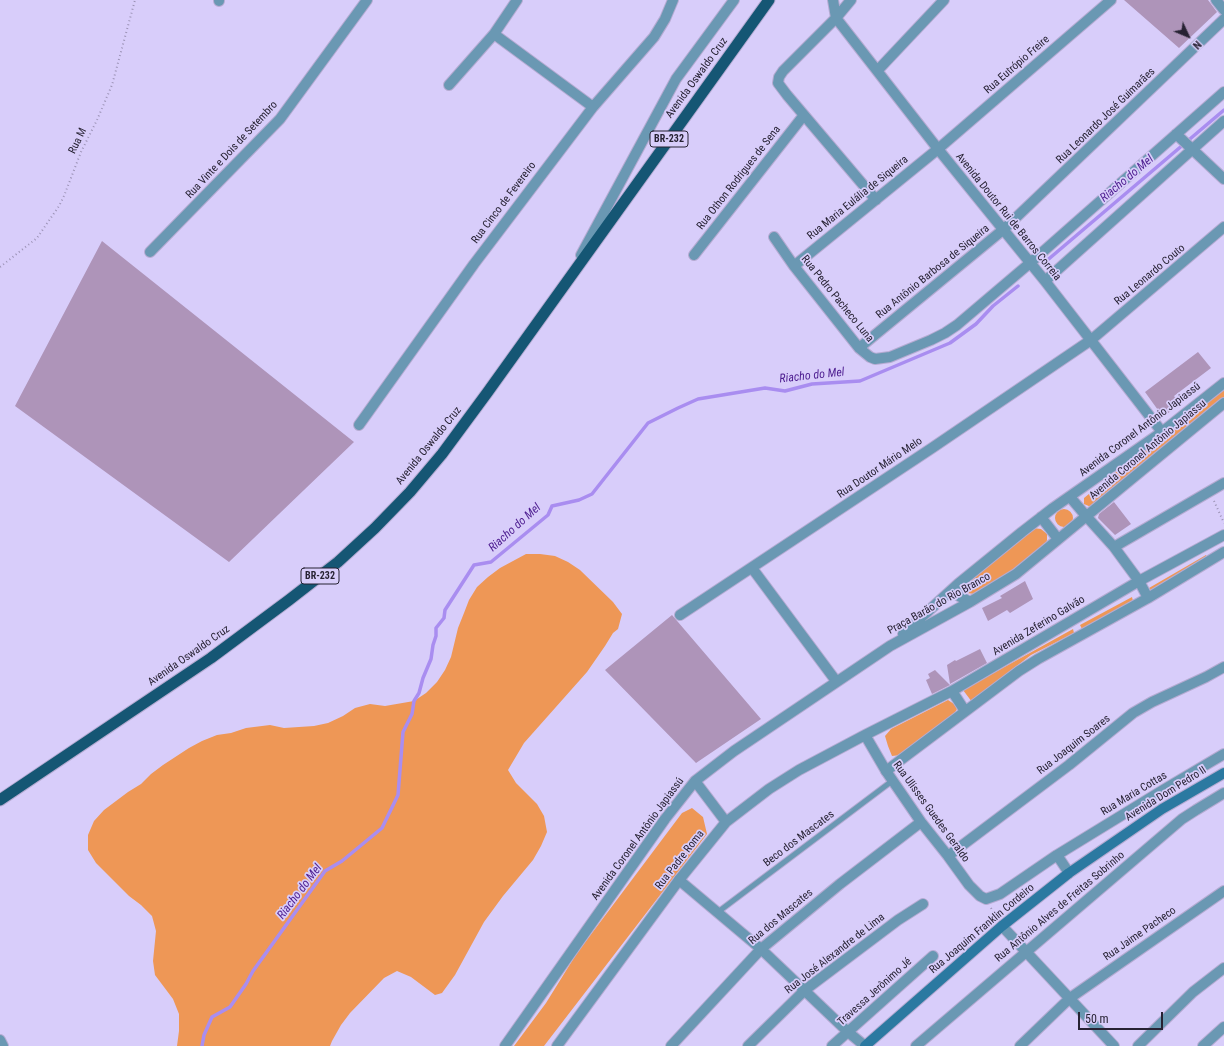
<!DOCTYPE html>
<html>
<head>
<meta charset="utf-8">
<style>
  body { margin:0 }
  #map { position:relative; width:1224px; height:1046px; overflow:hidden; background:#d8cdfa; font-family:"Roboto Condensed",sans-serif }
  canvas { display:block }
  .north { position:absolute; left:1168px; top:16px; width:40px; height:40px; -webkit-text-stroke:3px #d8cdfa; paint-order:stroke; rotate:134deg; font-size:11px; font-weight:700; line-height:16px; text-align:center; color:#272233 }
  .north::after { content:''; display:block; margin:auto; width:14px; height:18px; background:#272233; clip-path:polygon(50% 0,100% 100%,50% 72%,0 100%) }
  .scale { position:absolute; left:1078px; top:1012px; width:85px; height:18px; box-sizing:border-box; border:2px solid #272233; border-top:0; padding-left:5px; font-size:12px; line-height:14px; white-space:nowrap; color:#272233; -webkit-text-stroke:3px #d8cdfa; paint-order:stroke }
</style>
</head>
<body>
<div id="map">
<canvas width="1224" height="1046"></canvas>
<div class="north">N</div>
<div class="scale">50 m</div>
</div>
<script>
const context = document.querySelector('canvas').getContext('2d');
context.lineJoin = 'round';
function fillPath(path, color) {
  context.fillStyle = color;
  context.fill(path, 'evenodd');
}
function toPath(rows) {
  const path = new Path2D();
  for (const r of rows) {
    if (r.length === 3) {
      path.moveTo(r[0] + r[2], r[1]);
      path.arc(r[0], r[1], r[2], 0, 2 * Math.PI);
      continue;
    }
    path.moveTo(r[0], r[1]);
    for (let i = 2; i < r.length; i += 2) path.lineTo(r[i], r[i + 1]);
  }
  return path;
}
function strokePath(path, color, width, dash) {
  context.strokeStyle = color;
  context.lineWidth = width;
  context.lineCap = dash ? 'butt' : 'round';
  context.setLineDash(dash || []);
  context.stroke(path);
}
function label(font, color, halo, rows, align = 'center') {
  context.font = font + ' "Roboto Condensed",sans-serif';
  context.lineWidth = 3.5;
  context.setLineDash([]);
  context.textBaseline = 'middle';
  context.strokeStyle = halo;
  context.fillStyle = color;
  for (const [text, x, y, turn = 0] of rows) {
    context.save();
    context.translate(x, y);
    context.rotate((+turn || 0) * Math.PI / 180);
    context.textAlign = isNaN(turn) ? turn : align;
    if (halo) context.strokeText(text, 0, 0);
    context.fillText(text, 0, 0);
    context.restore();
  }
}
fillPath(toPath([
  [1224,385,1224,398,1091,507,1084,504,1084,498],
  [1064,518,9],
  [1033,528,1041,529,1047,534,1047,540,1045,547,1016,569,974,594,967,593,963,586,967,581,1019,541],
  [526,554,540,554,555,556,568,562,580,570,613,602,622,614,618,629,613,633,605,646,587,672,524,743,508,770,516,783,537,804,544,816,547,832,541,846,533,860,503,896,484,922,455,975,442,993,435,995,411,977,397,971,384,978,350,1013,341,1025,332,1041,330,1046,177,1046,179,1031,179,1014,173,999,155,975,153,961,156,931,152,916,141,905,129,896,96,863,88,850,88,835,94,821,104,810,128,792,141,784,151,774,163,765,189,748,202,741,217,735,231,733,246,728,270,725,284,728,314,726,328,723,343,716,355,708,370,704,385,706,414,701,426,693,437,682,445,670,451,657,458,628,464,613,469,600,477,587,488,577,500,568],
  [1206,555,1208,560,1152,592,1149,588],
  [1132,597,1133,601,1082,629,1080,625],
  [1073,629,1074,633,1031,655,1014,668,972,702,963,690],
  [948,700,954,704,957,709,954,714,901,755,892,756,888,746,885,736,891,729],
  [692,808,703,817,707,834,617,951,544,1046,514,1046,546,1003,577,953,682,813]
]), '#ee9756');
strokePath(toPath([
  [1044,263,1224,110],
  [202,1046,204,1035,212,1017,230,1007,246,984,253,971,325,871,342,861,382,828,398,795,403,732,412,714,414,701,419,693,423,678,431,659,433,645,436,636,436,628,444,618,445,610,474,565,491,562,548,515,552,506,579,500,592,494,648,423,678,408,698,399,765,388,785,391,812,384,860,381,950,343,976,324,993,306,1018,286]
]), '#a98df0', 3.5);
fillPath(toPath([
  [1124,0,1208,0,1217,12,1179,48],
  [102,241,354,442,229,562,15,406],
  [1198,352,1211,368,1174,396,1180,404,1163,417,1145,392],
  [1114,502,1131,524,1115,535,1098,518,1099,514],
  [1025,581,1033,599,1010,613,1007,610,988,621,982,608,1002,598,1000,596],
  [672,615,761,719,696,763,605,670],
  [980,649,987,663,950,684,947,665,955,660,956,661],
  [935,670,950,685,932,694,926,680,930,678,928,674]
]), '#ae94b9');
const service = toPath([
  [718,912,892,781]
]);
const minor = toPath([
  [833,0,836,18,938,149,1045,281,1162,432],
  [851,0,836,18,783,71,779,77,778,83,787,95,876,200],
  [1216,0,1224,10],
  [219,1,219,0],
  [494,34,593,107],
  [878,70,944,0],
  [449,85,494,34,517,0],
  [1176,134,1224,179],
  [774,237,794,266,859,348,870,357,875,359,890,357,931,340,945,333,957,325,1030,263,1224,92],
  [150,252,280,119,367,0],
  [581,255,676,79,734,0],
  [694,255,804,115],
  [794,266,938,149,1111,0],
  [1045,281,1224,121],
  [859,348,1004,229,1224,19],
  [359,425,474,264,593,107,654,37,665,19,673,0],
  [752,568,836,681],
  [680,615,932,448,1091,340,1224,227],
  [886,771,921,822,948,856,969,885,980,896,986,899,1000,894,1057,855,1163,790,1224,754],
  [1057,855,1069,873],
  [948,856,1069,765,1133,713,1152,702,1206,677,1224,667],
  [679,880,761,949,848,1032,865,1046],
  [1002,926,1114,1046],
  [0,1040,3,1046],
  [671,1046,761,949,840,884,921,822],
  [748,1046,805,990,898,920,923,904],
  [832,1046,933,956],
  [916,1046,1182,819,1196,810,1224,793],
  [1020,1046,1070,998,1224,891],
  [1138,1046,1193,992,1224,968],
  [1203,1046,1224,1027]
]);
const tertiary = toPath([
  [1070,497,1087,517,1114,547,1139,581,1148,598],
  [1041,517,1058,539],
  [1114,547,1224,483],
  [958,584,958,591,959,596,970,602],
  [903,634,958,584,1022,532,1053,508,1162,432,1224,383],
  [952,691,965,711],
  [865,735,886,771,1019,671,1038,659,1148,598,1224,552],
  [695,781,726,822],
  [505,1046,665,819,695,781,734,751,890,646,970,602,1016,574,1224,403],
  [557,1046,679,880,726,822,769,789,799,770,865,735,952,691,1139,581,1224,535]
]);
const secondary = toPath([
  [865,1046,1002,926,1069,873,1162,809,1224,773]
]);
const trunk = toPath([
  [0,800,211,658,289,600,338,562,375,528,410,492,442,454,487,393,769,0]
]);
strokePath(service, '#b5abd2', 7);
strokePath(minor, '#b5abd2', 12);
strokePath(tertiary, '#b5abd2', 12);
strokePath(secondary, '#b5abd2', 12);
strokePath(trunk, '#b5abd2', 13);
strokePath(toPath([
  [0,267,37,238,59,206,64,196,81,152,97,120,112,85,135,0],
  [1214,501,1224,523],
  [991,908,996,917]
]), '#9c93b6', 2, [1, 3]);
strokePath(service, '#6a98b3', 5);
strokePath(minor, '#6a98b3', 10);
strokePath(tertiary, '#6a98b3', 10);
strokePath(secondary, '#2b79a1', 10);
strokePath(trunk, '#155674', 11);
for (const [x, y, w] of [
  [669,139,38],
  [320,576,38]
]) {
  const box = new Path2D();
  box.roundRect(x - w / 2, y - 8, w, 16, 3);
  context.fillStyle = '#d8cdfa';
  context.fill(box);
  strokePath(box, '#272233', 1);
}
label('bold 10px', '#272233', null, [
  ["BR-232",669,139],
  ["BR-232",320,576]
]);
label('11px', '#272233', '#d8cdfa', [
  ["Rua Eutrópio Freire",1017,65,-41],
  ["Avenida Oswaldo Cruz",697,78,-54],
  ["Rua Leonardo José Guimarães",1106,116,-44],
  ["Rua M",78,141,-64],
  ["Rua Vinte e Dois de Setembro",232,150,-47],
  ["Rua Othon Rodrigues de Sena",739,178,-52],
  ["Rua Maria Eulália de Siqueira",858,198,-39],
  ["Rua Cinco de Fevereiro",504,203,-53],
  ["Avenida Doutor Rui de Barros Correia",1008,217,51],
  ["Rua Antônio Barbosa de Siqueira",933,272,-39],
  ["Rua Leonardo Couto",1150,275,-40],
  ["Rua Pedro Pacheco Luna",837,299,51],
  ["Avenida Coronel Antônio Japiassú",1140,430,-37],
  ["Avenida Oswaldo Cruz",429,446,-51],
  ["Avenida Coronel Antônio Japiassu",1148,450,-40],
  ["Rua Doutor Mário Melo",880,468,-34],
  ["Praça Barão do Rio Branco",939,604,-29],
  ["Avenida Zeferino Galvão",1039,626,-31],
  ["Avenida Oswaldo Cruz",189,656,-35],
  ["Rua Joaquim Soares",1074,745,-38],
  ["Rua Maria Cottas",1134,794,-31],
  ["Avenida Dom Pedro II",1166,794,-32],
  ["Rua Ulisses Guedes Geraldo",931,812,54],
  ["Avenida Coronel Antônio Japiassú",638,839,-54],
  ["Beco dos Mascates",799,839,-37],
  ["Rua Padre Roma",680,860,-52],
  ["Rua Antônio Alves de Freitas Sobrinho",1060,907,-40],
  ["Rua dos Mascates",781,917,-40],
  ["Rua Joaquim Franklin Cordeiro",982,929,-40],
  ["Rua Jaime Pacheco",1140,934,-35],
  ["Rua José Alexandre de Lima",835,954,-38],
  ["Travessa Jerônimo Jé",875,992,-42]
]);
label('italic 12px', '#4d1d90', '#d8cdfa', [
  ["Riacho do Mel",1127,179,-40],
  ["Riacho do Mel",812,376,-6],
  ["Riacho do Mel",515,528,-42],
  ["Riacho do Mel",300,892,-53]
]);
</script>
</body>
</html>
